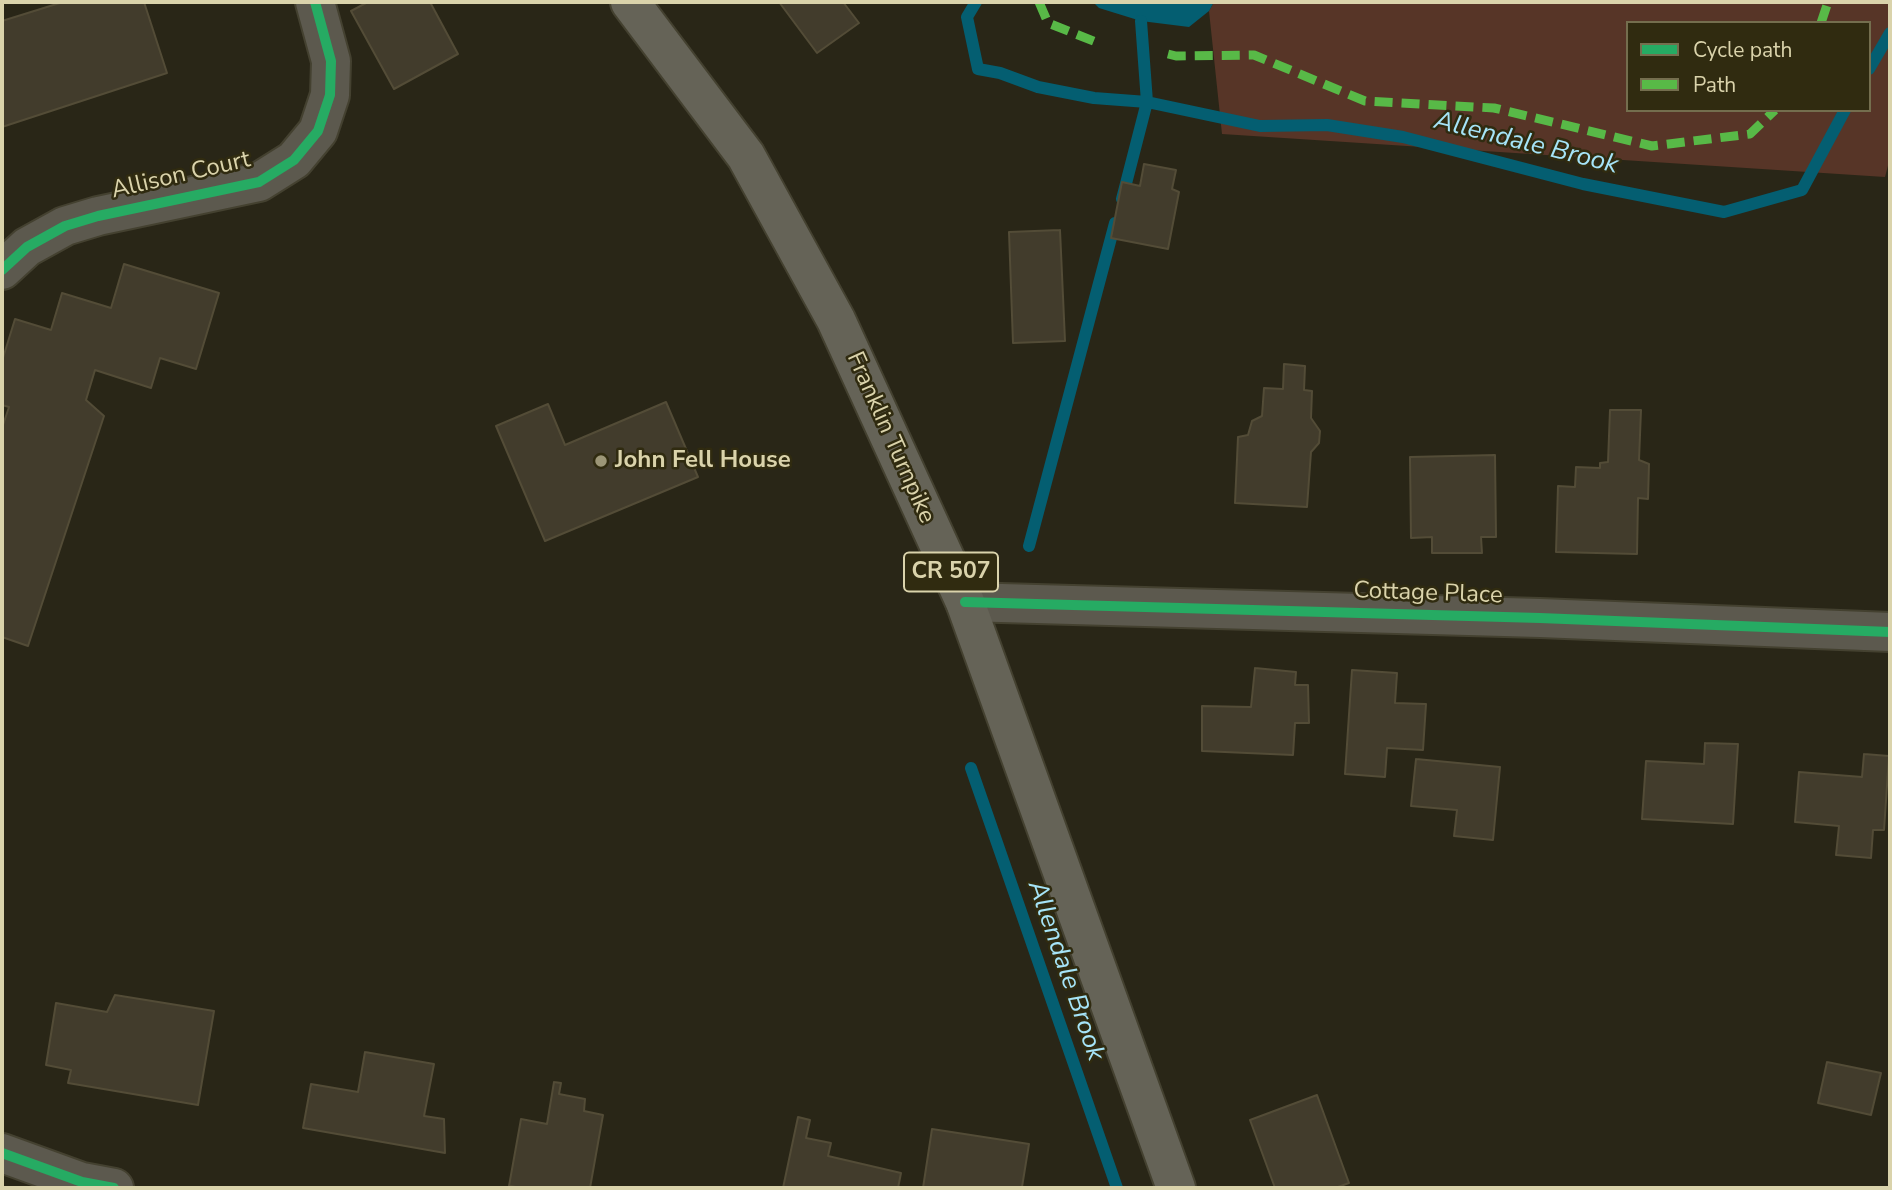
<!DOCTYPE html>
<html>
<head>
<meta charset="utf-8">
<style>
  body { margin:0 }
  #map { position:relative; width:1892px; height:1190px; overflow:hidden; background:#292617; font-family:"Nunito Sans",sans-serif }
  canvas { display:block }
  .frame { position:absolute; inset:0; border:4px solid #dad3ab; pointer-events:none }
  .legend { position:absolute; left:1626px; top:21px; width:245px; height:91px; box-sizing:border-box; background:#302b10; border:2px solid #746e4e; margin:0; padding:9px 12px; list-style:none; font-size:21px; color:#dad3ab }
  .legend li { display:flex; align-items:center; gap:14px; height:35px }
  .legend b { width:35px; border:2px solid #746e4e }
</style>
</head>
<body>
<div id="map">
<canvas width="1892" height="1190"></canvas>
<div class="frame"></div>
<ul class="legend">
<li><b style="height:9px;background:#26ab63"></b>Cycle path</li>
<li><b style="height:9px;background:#58b947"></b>Path</li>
</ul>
</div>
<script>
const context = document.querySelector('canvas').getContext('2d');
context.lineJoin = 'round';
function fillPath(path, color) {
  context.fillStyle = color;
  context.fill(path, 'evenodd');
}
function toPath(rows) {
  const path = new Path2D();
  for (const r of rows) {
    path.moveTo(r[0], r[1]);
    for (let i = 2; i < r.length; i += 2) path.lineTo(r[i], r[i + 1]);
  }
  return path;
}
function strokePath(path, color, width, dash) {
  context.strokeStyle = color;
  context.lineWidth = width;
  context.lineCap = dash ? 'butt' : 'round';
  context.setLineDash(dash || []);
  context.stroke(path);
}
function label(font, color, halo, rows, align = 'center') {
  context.font = font + ' "Nunito Sans",sans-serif';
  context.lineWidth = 5;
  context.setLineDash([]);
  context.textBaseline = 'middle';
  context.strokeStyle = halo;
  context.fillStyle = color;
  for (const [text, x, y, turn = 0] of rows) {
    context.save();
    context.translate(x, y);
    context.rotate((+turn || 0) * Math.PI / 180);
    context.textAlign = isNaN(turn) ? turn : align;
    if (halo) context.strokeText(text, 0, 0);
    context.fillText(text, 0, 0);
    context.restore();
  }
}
fillPath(toPath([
  [1214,2,1890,2,1890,158,1885,177,1222,134,1209,11],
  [1628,23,1869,23,1869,110,1628,110]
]), '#573527');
fillPath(toPath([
  [1093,2,1214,2,1209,11,1189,27,1141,21,1099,8]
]), '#045e71');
strokePath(toPath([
  [976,2,967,17,978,69,1000,73,1038,87,1094,98,1147,102,1260,126,1327,125,1403,137,1583,184,1724,212,1802,190,1845,110],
  [1869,69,1890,33],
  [1122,199,1147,102,1141,21],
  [1029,546,1115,223],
  [971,768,1117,1188]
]), '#045e71', 12);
const building = toPath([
  [63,2,144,2,167,73,2,127,2,21,63,2],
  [368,2,430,2,458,54,394,89,351,11,368,2],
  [779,2,843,2,859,23,817,53,779,2],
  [1144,164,1176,170,1172,189,1179,192,1168,249,1111,238,1122,182,1140,186,1144,164],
  [1060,230,1065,341,1013,343,1009,232,1060,230],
  [124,264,219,293,196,369,160,358,151,388,95,370,86,400,104,416,28,646,2,637,2,425,3,425,9,407,2,405,2,361,15,319,51,330,62,293,111,308,124,264],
  [1284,364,1305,366,1304,390,1312,391,1311,418,1320,431,1319,443,1311,452,1307,507,1235,503,1238,437,1248,435,1252,421,1262,416,1264,388,1283,389,1284,364],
  [666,402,698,477,545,541,496,426,548,404,565,445,666,402],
  [1610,410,1641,410,1639,460,1649,464,1648,499,1638,498,1637,554,1556,552,1558,486,1575,487,1576,467,1600,468,1600,463,1608,462,1610,410],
  [1495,455,1496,537,1481,537,1482,553,1432,553,1432,537,1411,538,1410,457,1495,455],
  [1255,668,1296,672,1295,685,1308,685,1309,723,1295,723,1293,755,1202,751,1202,706,1251,707,1255,668],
  [1352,670,1397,673,1395,703,1426,704,1423,750,1387,748,1385,777,1345,774,1352,670],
  [1705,743,1738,744,1733,824,1642,819,1646,761,1704,764,1705,743],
  [1864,754,1889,756,1884,830,1873,830,1871,858,1836,855,1839,826,1795,822,1799,772,1862,777,1864,754],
  [1416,759,1500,767,1493,840,1454,836,1457,810,1411,806,1416,759],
  [115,995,214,1011,198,1105,68,1083,71,1070,46,1065,56,1003,107,1012,115,995],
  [365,1052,434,1064,424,1116,444,1119,445,1153,303,1128,311,1084,358,1092,365,1052],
  [1827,1062,1881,1073,1871,1115,1818,1103,1827,1062],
  [554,1082,561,1083,559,1094,585,1099,584,1111,603,1115,590,1188,523,1188,509,1186,521,1119,547,1124,554,1082],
  [1317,1095,1349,1183,1335,1188,1275,1188,1250,1120,1317,1095],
  [798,1117,810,1120,806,1138,831,1143,828,1156,901,1173,898,1188,783,1188,798,1117],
  [932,1129,1029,1144,1022,1187,1028,1188,923,1188,932,1129]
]);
fillPath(building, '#423c2c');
strokePath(building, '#534c37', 2);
const minor = toPath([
  [2,270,27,247,65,226,98,216,259,182,294,160,318,131,330,95,331,61,315,2],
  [965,602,1540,618,1890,632],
  [2,1153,82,1182,114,1188]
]);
const primary = toPath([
  [630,2,746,156,836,320,965,602,1176,1188]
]);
strokePath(minor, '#444130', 42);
strokePath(primary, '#444130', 42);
strokePath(minor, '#5c594e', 38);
strokePath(primary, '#656357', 38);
strokePath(toPath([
  [1039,2,1048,23,1101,44],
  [1821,23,1828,2],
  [1168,54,1176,56,1254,55,1365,101,1494,108,1652,146,1750,134,1775,110]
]), '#58b947', 9, [18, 9]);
strokePath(toPath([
  [2,270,27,247,65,226,98,216,259,182,294,160,318,131,330,95,331,61,315,2],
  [965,602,1540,618,1890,632],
  [2,1153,82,1182,114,1188]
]), '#26ab63', 10);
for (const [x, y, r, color] of [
  [601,461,7,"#9c9677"]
]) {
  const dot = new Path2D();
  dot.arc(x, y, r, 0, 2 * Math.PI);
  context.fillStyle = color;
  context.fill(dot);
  strokePath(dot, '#302b10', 2.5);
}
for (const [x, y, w] of [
  [951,572,94]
]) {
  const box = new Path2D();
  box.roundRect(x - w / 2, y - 19.5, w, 39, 5);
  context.fillStyle = '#302b10';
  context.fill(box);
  strokePath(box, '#dad3ab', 2);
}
label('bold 23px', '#dad3ab', null, [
  ["CR 507",951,572]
]);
label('24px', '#dad3ab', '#302b10', [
  ["Allison Court",181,176,-13],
  ["Franklin Turnpike",890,438,66],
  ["Cottage Place",1428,594,2]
]);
label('bold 24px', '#dad3ab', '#302b10', [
  ["John Fell House",615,461]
], 'left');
label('italic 26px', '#a6e4f8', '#302b10', [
  ["Allendale Brook",1526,144,14],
  ["Allendale Brook",1065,971,71]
]);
</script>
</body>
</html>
